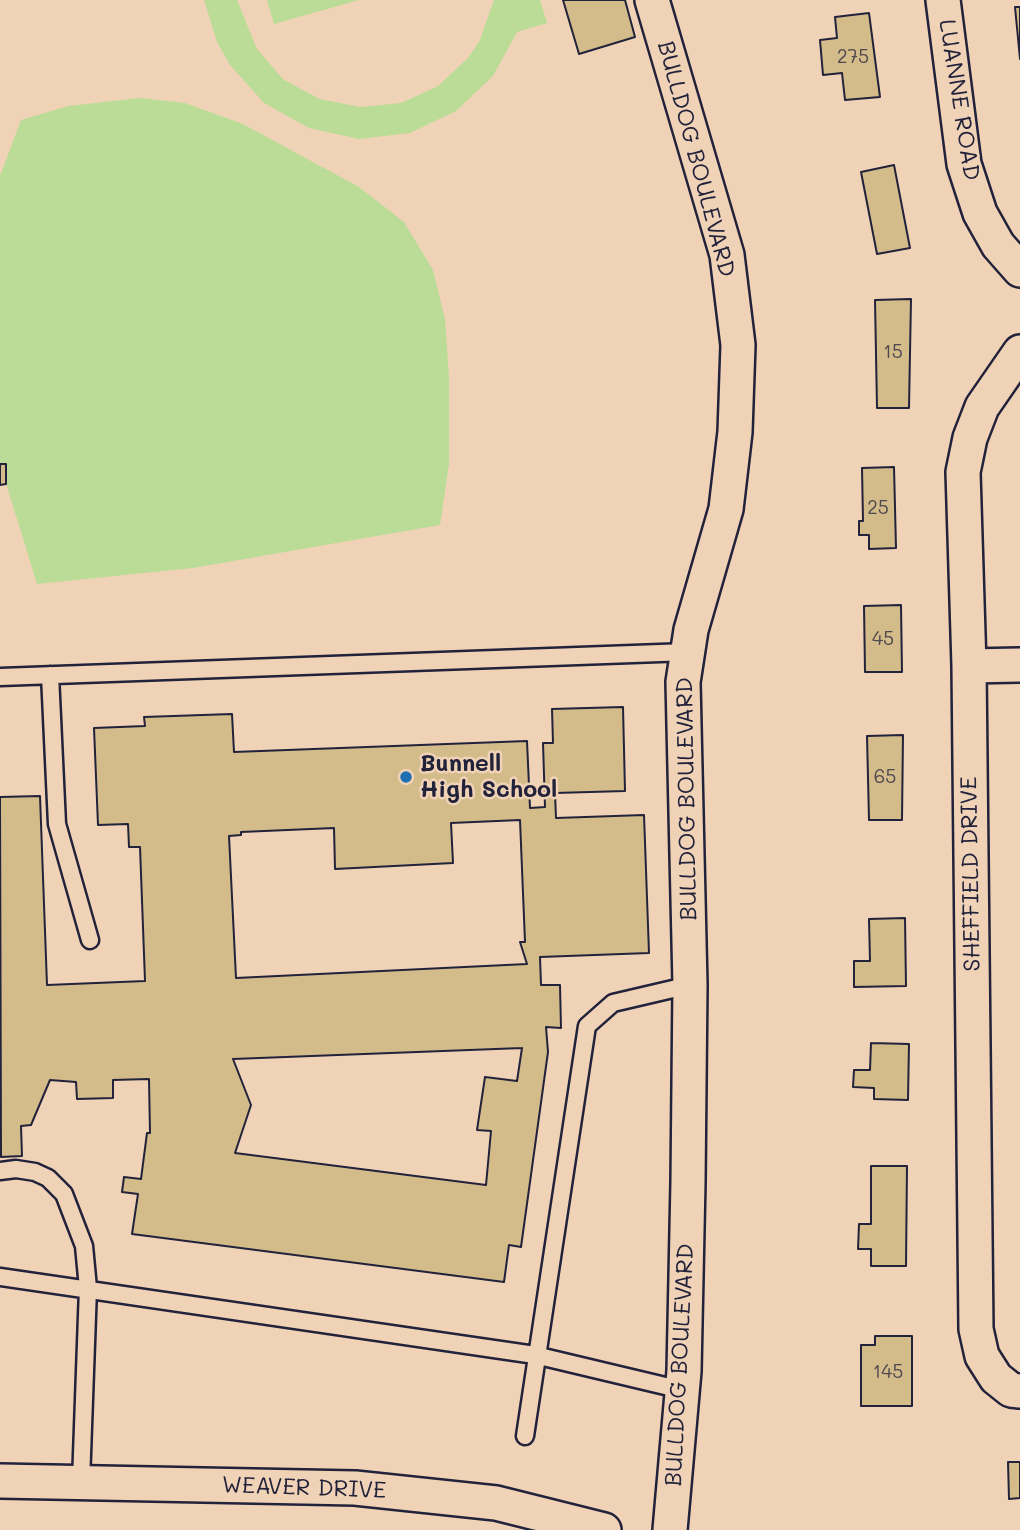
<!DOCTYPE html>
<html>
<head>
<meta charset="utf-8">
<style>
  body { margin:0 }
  canvas { display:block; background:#f0d3b7 }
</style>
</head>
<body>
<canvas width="1020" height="1530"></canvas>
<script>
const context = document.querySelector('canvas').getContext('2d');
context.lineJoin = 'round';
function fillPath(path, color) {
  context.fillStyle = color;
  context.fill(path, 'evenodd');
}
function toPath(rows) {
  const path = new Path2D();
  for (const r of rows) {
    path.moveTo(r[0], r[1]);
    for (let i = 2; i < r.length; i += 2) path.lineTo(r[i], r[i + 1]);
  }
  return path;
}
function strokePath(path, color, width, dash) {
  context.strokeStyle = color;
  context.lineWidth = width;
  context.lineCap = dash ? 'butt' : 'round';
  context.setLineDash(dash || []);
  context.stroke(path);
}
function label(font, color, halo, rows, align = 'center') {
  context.font = font + ' Mali,sans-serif';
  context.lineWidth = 5;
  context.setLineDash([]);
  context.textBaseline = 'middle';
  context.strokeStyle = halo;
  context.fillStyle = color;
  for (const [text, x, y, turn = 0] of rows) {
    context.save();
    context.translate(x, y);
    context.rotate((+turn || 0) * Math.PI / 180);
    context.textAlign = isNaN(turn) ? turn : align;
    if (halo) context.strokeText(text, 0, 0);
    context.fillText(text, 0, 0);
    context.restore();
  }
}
fillPath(toPath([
  [204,0,237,0,257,49,284,80,320,99,360,107,401,103,438,86,468,58,480,40,494,0,540,0,547,23,517,32,493,76,456,111,410,133,359,139,309,128,264,103,230,65,217,42],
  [267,0,359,0,274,24],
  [140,98,185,103,243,124,359,187,404,222,433,270,445,319,449,377,449,464,440,525,193,568,37,584,0,464,0,176,21,120,68,106]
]), '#bbdc96');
const building = toPath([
  [563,0,625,0,635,37,579,54,563,0],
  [1015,7,1020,7,1020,59,1015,7],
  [869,13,880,97,845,100,842,73,823,75,820,40,837,38,835,17,869,13],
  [894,165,910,248,877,254,861,172,894,165],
  [911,299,909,408,877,408,875,300,911,299],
  [0,464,6,464,6,484,0,485,0,464],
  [894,467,896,548,869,549,869,535,859,535,859,521,863,521,862,468,894,467],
  [901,605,902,672,865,672,864,606,901,605],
  [623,707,625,791,555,793,556,818,644,815,649,953,540,957,541,985,560,985,561,1028,546,1027,548,1052,521,1247,509,1245,504,1282,132,1234,138,1194,122,1192,124,1177,141,1179,147,1133,150,1133,149,1079,113,1080,113,1098,77,1099,76,1082,50,1080,31,1125,21,1126,22,1156,1,1157,0,797,40,796,47,985,145,981,140,847,129,847,128,824,98,825,94,728,145,726,144,717,232,714,234,752,527,741,530,808,545,807,543,743,553,743,552,709,623,707],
  [520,820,525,942,520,942,527,964,236,978,229,836,241,835,241,832,334,828,335,869,453,863,451,823,520,820],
  [522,1048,517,1081,485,1077,477,1130,491,1131,486,1185,235,1153,251,1105,233,1059,522,1048],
  [903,735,902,820,869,820,867,736,903,735],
  [905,918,906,986,854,987,854,961,870,961,869,919,905,918],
  [871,1043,909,1044,908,1100,874,1099,874,1088,853,1087,854,1070,870,1070,871,1043],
  [871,1166,907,1166,906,1266,871,1266,871,1249,858,1249,859,1224,871,1224,871,1166],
  [875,1336,912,1336,912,1406,861,1406,861,1345,875,1345,875,1336],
  [1008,1462,1020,1462,1020,1498,1009,1499,1008,1462]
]);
fillPath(building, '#d3bb8a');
strokePath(building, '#22223b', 2);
const service = toPath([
  [50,675,57,824,90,940],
  [0,677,688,652],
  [0,1171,16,1169,35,1172,48,1178,64,1194,84,1246,88,1288,81,1482],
  [0,1277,535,1355,682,1390],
  [525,1436,587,1026,613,1003,690,985]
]);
const minor = toPath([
  [652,0,727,255,738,345,735,432,726,509,691,630,683,682,690,985,688,1182,684,1371,670,1530],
  [943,0,964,164,980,213,998,245,1020,270],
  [1020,352,982,407,970,438,963,472,969,666,976,1329,982,1356,996,1378,1011,1390,1020,1391],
  [969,666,1020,665],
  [0,1481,355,1488,496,1503,604,1530]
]);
strokePath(service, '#22223b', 21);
strokePath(minor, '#22223b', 38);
strokePath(service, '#f0d3b7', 16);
strokePath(minor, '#f0d3b7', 33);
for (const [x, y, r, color] of [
  [406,777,7,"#1f6fb2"]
]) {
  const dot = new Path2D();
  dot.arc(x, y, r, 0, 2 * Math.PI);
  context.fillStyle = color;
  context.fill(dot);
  strokePath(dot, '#f0d3b7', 2.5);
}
label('19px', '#4e484f', null, [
  ["275",853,57],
  ["15",893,352],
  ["25",878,508],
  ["45",883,639],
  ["65",885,777],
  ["145",888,1372]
]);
label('23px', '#22223b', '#f0d3b7', [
  ["LUANNE ROAD",959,100,81],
  ["BULLDOG BOULEVARD",696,159,75],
  ["BULLDOG BOULEVARD",687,799,-91],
  ["SHEFFIELD DRIVE",971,874,-91],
  ["BULLDOG BOULEVARD",680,1365,-87],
  ["WEAVER DRIVE",304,1488,2]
]);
label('bold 23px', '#22223b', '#f0d3b7', [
  ["Bunnell",420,764],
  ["High School",420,790]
], 'left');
</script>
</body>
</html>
